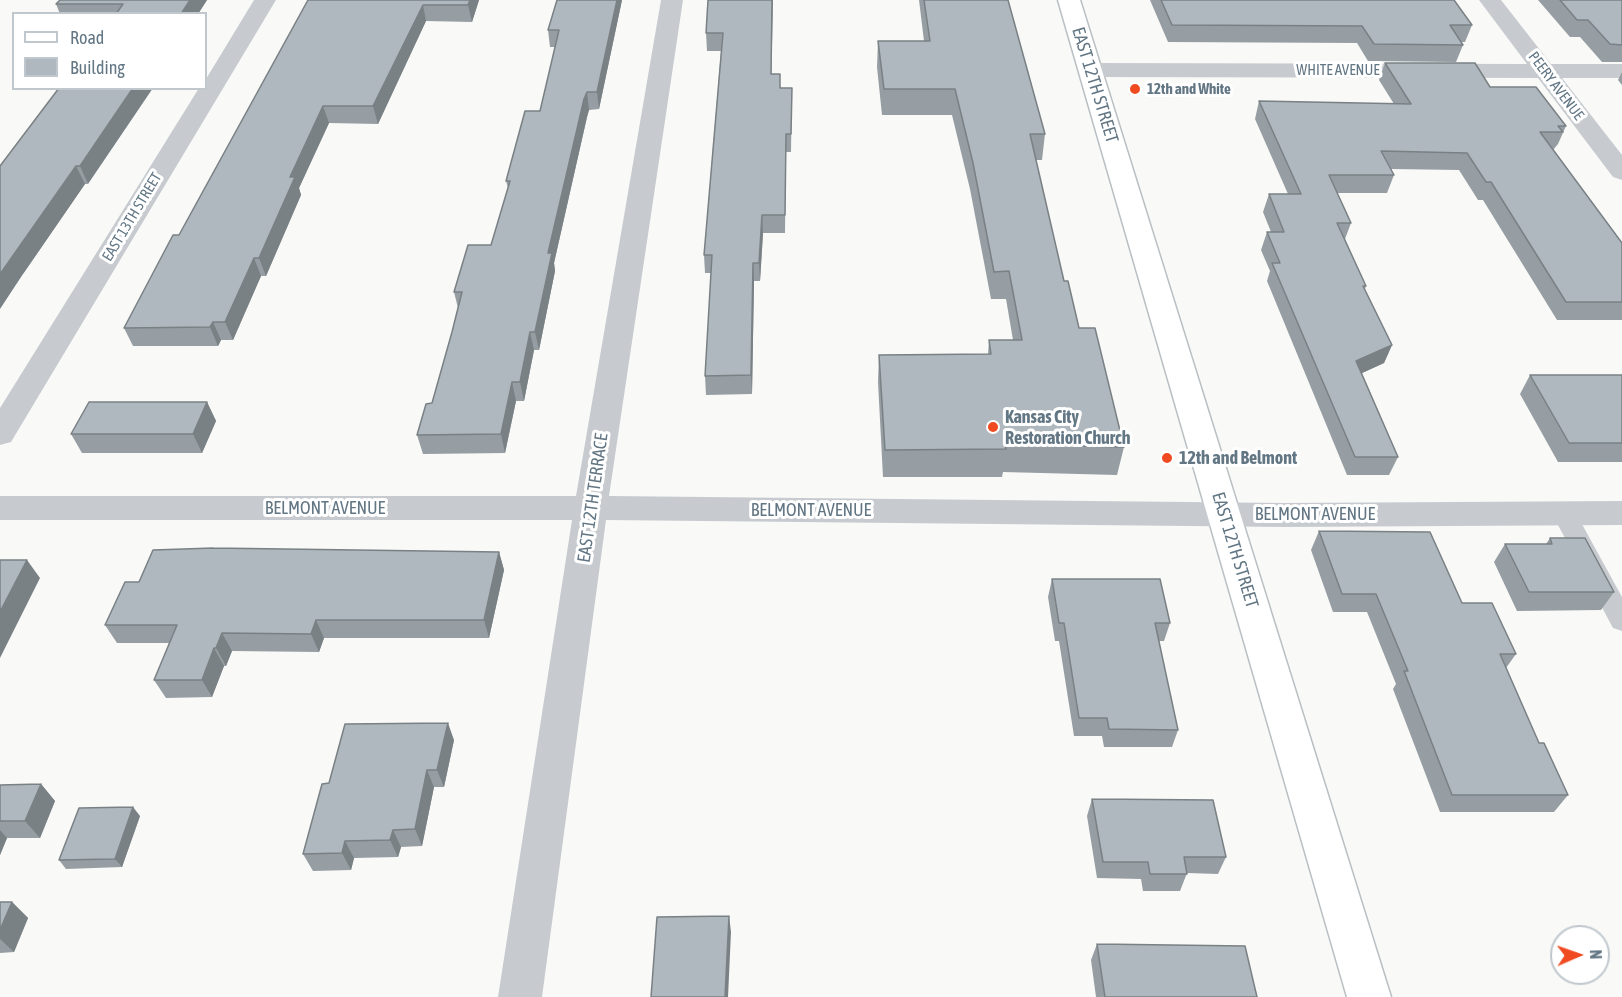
<!DOCTYPE html>
<html>
<head>
<meta charset="utf-8">
<style>
  body { margin:0 }
  #map { position:relative; width:1622px; height:997px; overflow:hidden; background:#f9f9f7; font-family:"Asap Condensed",sans-serif }
  canvas { display:block }
  .legend { position:absolute; left:12px; top:12px; width:195px; height:78px; box-sizing:border-box; background:#fff; border:2px solid #c0c8ce; margin:0; padding:8px 10px; list-style:none; font-size:18px; color:#627684 }
  .legend li { display:flex; align-items:center; gap:12px; height:30px }
  .legend b { width:30px; border:2px solid #c0c8ce }
  .north { position:absolute; left:1550px; top:925px; width:60px; height:60px; box-sizing:border-box; background:#fff; border:2px solid #c0c8ce; border-radius:50%; rotate:88deg; font-size:16px; font-weight:700; line-height:24px; text-align:center; color:#627684 }
  .north::after { content:''; display:block; margin:auto; width:21px; height:27px; background:#f04a20; clip-path:polygon(50% 0,100% 100%,50% 72%,0 100%) }
</style>
</head>
<body>
<div id="map">
<canvas width="1622" height="997"></canvas>
<ul class="legend">
<li><b style="height:8px;background:#fff"></b>Road</li>
<li><b style="height:16px;background:#afb8be"></b>Building</li>
</ul>
<div class="north">N</div>
</div>
<script>
const context = document.querySelector('canvas').getContext('2d');
context.lineJoin = 'round';
function toPath(rows) {
  const path = new Path2D();
  for (const r of rows) {
    path.moveTo(r[0], r[1]);
    for (let i = 2; i < r.length; i += 2) path.lineTo(r[i], r[i + 1]);
  }
  return path;
}
function strokePath(path, color, width, dash) {
  context.strokeStyle = color;
  context.lineWidth = width;
  context.lineCap = dash ? 'butt' : 'round';
  context.setLineDash(dash || []);
  context.stroke(path);
}
function fillPath(path, color) {
  context.fillStyle = color;
  context.fill(path, 'evenodd');
}
function label(font, color, halo, rows, align = 'center') {
  context.font = font + ' "Asap Condensed",sans-serif';
  context.lineWidth = 6;
  context.setLineDash([]);
  context.textBaseline = 'middle';
  context.strokeStyle = halo;
  context.fillStyle = color;
  for (const [text, x, y, turn = 0] of rows) {
    context.save();
    context.translate(x, y);
    context.rotate((+turn || 0) * Math.PI / 180);
    context.textAlign = isNaN(turn) ? turn : align;
    if (halo) context.strokeText(text, 0, 0);
    context.fillText(text, 0, 0);
    context.restore();
  }
}
const secondary = toPath([
  [1058,0,1080,0,1391,997,1347,997,1058,0]
]);
strokePath(secondary, '#b9bfc3', 3);
fillPath(toPath([
  [1563,503,1572,506,1622,597,1622,631,1613,628,1551,512,1554,506,1563,503]
]), '#c7cbcf');
fillPath(toPath([
  [254,0,276,0,11,442,0,445,0,408,199,88,206,88,206,79,254,0],
  [661,0,683,0,609,496,1284,503,1622,501,1622,525,1284,527,606,520,542,997,498,997,572,520,0,520,0,496,576,496,661,0],
  [1479,0,1501,0,1551,64,1622,64,1622,78,1562,78,1622,155,1622,180,1613,177,1538,78,1090,77,1082,75,1079,70,1082,65,1090,63,1527,64,1479,0]
]), '#c7cbcf');
fillPath(secondary, '#fff');
fillPath(toPath([
  [60,0,207,0,198,14,60,14,56,4],
  [308,0,479,0,472,22,426,21,378,124,329,123,299,188,301,195,266,276,261,276,233,340,221,340,218,346,133,346,124,328,179,235],
  [622,0,599,109,589,110,587,117,554,263,555,271,539,350,534,350,524,401,516,401,505,453,423,454,417,435,432,403,452,332,458,308,454,292,491,245,508,188,506,181,540,111,555,47,550,47,548,30],
  [708,0,772,74,780,88,792,88,791,152,786,152,785,233,763,233,760,281,754,281,752,394,706,395,705,376,711,273,705,273,704,255,721,51,707,51,706,33],
  [919,0,1008,0,1045,134,1042,160,1036,160,1064,281,1079,328,1124,447,1117,475,1003,472,1002,477,883,477,878,382,879,355,988,354,989,340,1013,340,1006,299,991,299,970,189,952,115,882,115,877,67,878,41,924,41],
  [1150,0,1454,0,1472,25,1465,42,1461,42,1463,45,1456,62,1368,61,1357,43,1168,42],
  [1538,0,1622,0,1622,62,1602,62,1580,37,1570,37],
  [1385,63,1490,87,1566,126,1558,144,1553,150,1622,243,1622,320,1557,320,1483,200,1478,200,1459,170,1391,169,1394,175,1387,193,1337,193,1351,223,1345,239,1366,286,1365,289,1392,345,1384,363,1362,373,1398,457,1389,475,1347,475,1267,281,1270,271,1261,250,1267,232,1271,232,1263,212,1269,194,1288,194,1255,119,1259,101,1394,104,1379,80],
  [1622,72,1622,85,1618,80],
  [59,88,88,184,85,184,23,274],
  [1530,375,1622,375,1622,462,1558,462,1520,394],
  [207,402,216,421,202,453,82,453,71,434],
  [1319,531,1462,603,1516,654,1506,668,1539,743,1568,795,1554,812,1440,812,1393,689,1396,684,1367,612,1333,612,1311,550],
  [1550,538,1614,592,1601,610,1517,611,1494,562,1505,544,1546,544],
  [499,552,504,570,489,638,324,638,319,652,232,651,226,666,224,666,212,697,166,698,154,680,170,643,117,643,105,625,139,582],
  [1052,579,1170,623,1164,641,1159,641,1178,730,1172,747,1104,747,1102,736,1074,736,1059,641,1055,641,1048,597],
  [454,740,444,787,434,787,422,846,401,847,398,857,354,858,351,870,313,871,303,854,329,783],
  [41,784,55,801,40,838,7,838,0,855,0,785],
  [1092,799,1226,857,1218,874,1187,873,1180,891,1143,891,1141,879,1097,878,1087,816],
  [140,816,122,867,66,869,59,860],
  [0,902,12,902,28,918,14,952,0,953],
  [1097,944,1257,997,1096,997,1091,960]
]), '#969ea3');
fillPath(toPath([
  [190,0,207,0,198,14,181,14],
  [470,0,479,0,472,22,468,5],
  [617,0,622,0,599,109,597,92],
  [772,0,773,0,771,92,771,74],
  [423,5,426,21,378,124,373,106],
  [133,88,153,88,88,184,80,166],
  [587,92,589,110,587,117,554,263,555,271,539,350,535,332,548,253,584,99],
  [323,106,329,123,299,188,301,195,266,276,259,258,290,177],
  [76,166,85,184,23,274,0,309,0,274],
  [762,215,763,233,760,281,759,263],
  [254,258,261,276,233,340,225,322],
  [753,263,754,281,752,394,751,375],
  [213,322,221,340,218,346,210,327],
  [530,332,534,350,524,401,520,382],
  [1392,345,1384,363,1349,379,1356,361],
  [512,382,516,401,505,453,501,434],
  [207,402,216,421,202,453,193,434],
  [499,552,504,570,489,638,484,620],
  [27,560,40,578,0,658,0,612],
  [316,620,324,638,319,652,311,634],
  [222,633,232,651,226,666,216,648],
  [214,648,224,666,212,697,202,680],
  [448,723,454,740,444,787,437,770],
  [427,770,434,787,422,846,415,829],
  [41,784,55,801,40,838,25,821],
  [133,807,140,816,122,867,115,859],
  [0,830,7,838,0,855],
  [393,830,401,847,398,857,390,840],
  [345,841,354,858,351,870,342,853],
  [12,902,28,918,14,952,0,939,0,930],
  [729,916,731,932,728,997,725,997]
]), '#7a8185');
const building = toPath([
  [60,0,190,0,181,14,116,14,123,4,56,4,60,0],
  [308,0,470,0,468,5,423,5,373,106,323,106,290,177,295,177,259,258,254,258,225,322,213,322,210,327,124,328,173,235,179,235,308,0],
  [557,0,617,0,597,92,587,92,584,99,548,253,552,253,535,332,530,332,520,382,512,382,501,434,417,435,426,404,432,403,452,332,462,292,454,292,468,245,491,245,510,181,506,181,525,111,540,111,559,30,548,30,557,0],
  [708,0,772,0,771,74,780,74,780,88,792,88,791,134,786,134,785,215,762,215,759,263,753,263,751,375,705,376,712,255,704,255,723,33,706,33,708,0],
  [924,0,1008,0,1045,134,1030,134,1064,281,1068,281,1079,328,1095,328,1124,447,1005,444,1006,449,885,450,879,355,991,354,989,340,1022,340,1009,271,994,272,973,163,955,89,884,89,878,41,930,41,924,0],
  [1161,0,1454,0,1472,25,1450,25,1463,45,1374,44,1362,26,1172,25,1161,0],
  [1560,0,1622,0,1622,45,1610,44,1588,20,1577,20,1560,0],
  [1385,63,1475,63,1490,87,1536,87,1566,126,1558,126,1563,132,1540,132,1622,243,1622,302,1566,302,1491,182,1486,182,1467,153,1381,151,1394,175,1329,175,1351,223,1337,223,1366,286,1363,286,1392,345,1356,361,1398,457,1355,457,1272,263,1280,263,1267,232,1284,232,1269,194,1301,194,1259,101,1411,104,1385,63],
  [59,88,133,88,80,166,76,166,0,274,0,166,59,88],
  [1530,375,1622,375,1622,443,1569,443,1530,375],
  [89,402,207,402,193,434,71,434,89,402],
  [1319,531,1430,532,1462,603,1492,603,1516,654,1500,654,1539,743,1544,743,1568,795,1452,795,1404,671,1408,671,1376,594,1342,594,1319,531],
  [1550,538,1585,538,1614,592,1529,592,1505,544,1552,544,1550,538],
  [213,548,499,552,484,620,316,620,311,634,222,633,216,648,214,648,202,680,154,680,177,625,105,625,125,582,139,582,153,550,213,548],
  [0,560,27,560,0,612,0,560],
  [1052,579,1160,579,1170,623,1155,623,1178,730,1109,729,1107,718,1079,718,1064,623,1059,623,1052,579],
  [448,723,437,770,427,770,415,829,393,830,390,840,345,841,342,853,303,854,322,784,329,783,345,724,448,723],
  [41,784,25,821,0,821,0,785,41,784],
  [1092,799,1213,800,1226,857,1184,857,1187,874,1150,874,1148,862,1103,862,1092,799],
  [133,807,115,859,59,860,79,808,133,807],
  [0,902,12,902,0,930,0,902],
  [729,916,725,997,651,997,657,917,729,916],
  [1097,944,1245,946,1257,997,1105,997,1097,944]
]);
fillPath(building, '#afb8be');
strokePath(building, '#7a8185', 1.5);
for (const [x, y, r, color] of [
  [1135,89,6,"#f04a20"],
  [993,427,6,"#f04a20"],
  [1167,458,6,"#f04a20"]
]) {
  const dot = new Path2D();
  dot.arc(x, y, r, 0, 2 * Math.PI);
  context.fillStyle = color;
  context.fill(dot);
  strokePath(dot, '#fff', 2);
}
label('15px', '#627684', '#fff', [
  ["WHITE AVENUE",1338,70],
  ["PEERY AVENUE",1556,86,53],
  ["EAST 13TH STREET",132,217,-59]
]);
label('bold 15px', '#627684', '#fff', [
  ["12th and White",1147,89]
], 'left');
label('18px', '#627684', '#fff', [
  ["EAST 12TH STREET",1095,85,73],
  ["EAST 12TH TERRACE",593,498,-82],
  ["BELMONT AVENUE",325,508],
  ["BELMONT AVENUE",811,510],
  ["BELMONT AVENUE",1315,514],
  ["EAST 12TH STREET",1235,550,73]
]);
label('bold 18px', '#627684', '#fff', [
  ["Kansas City",1005,417],
  ["Restoration Church",1005,438],
  ["12th and Belmont",1179,458]
], 'left');
</script>
</body>
</html>
